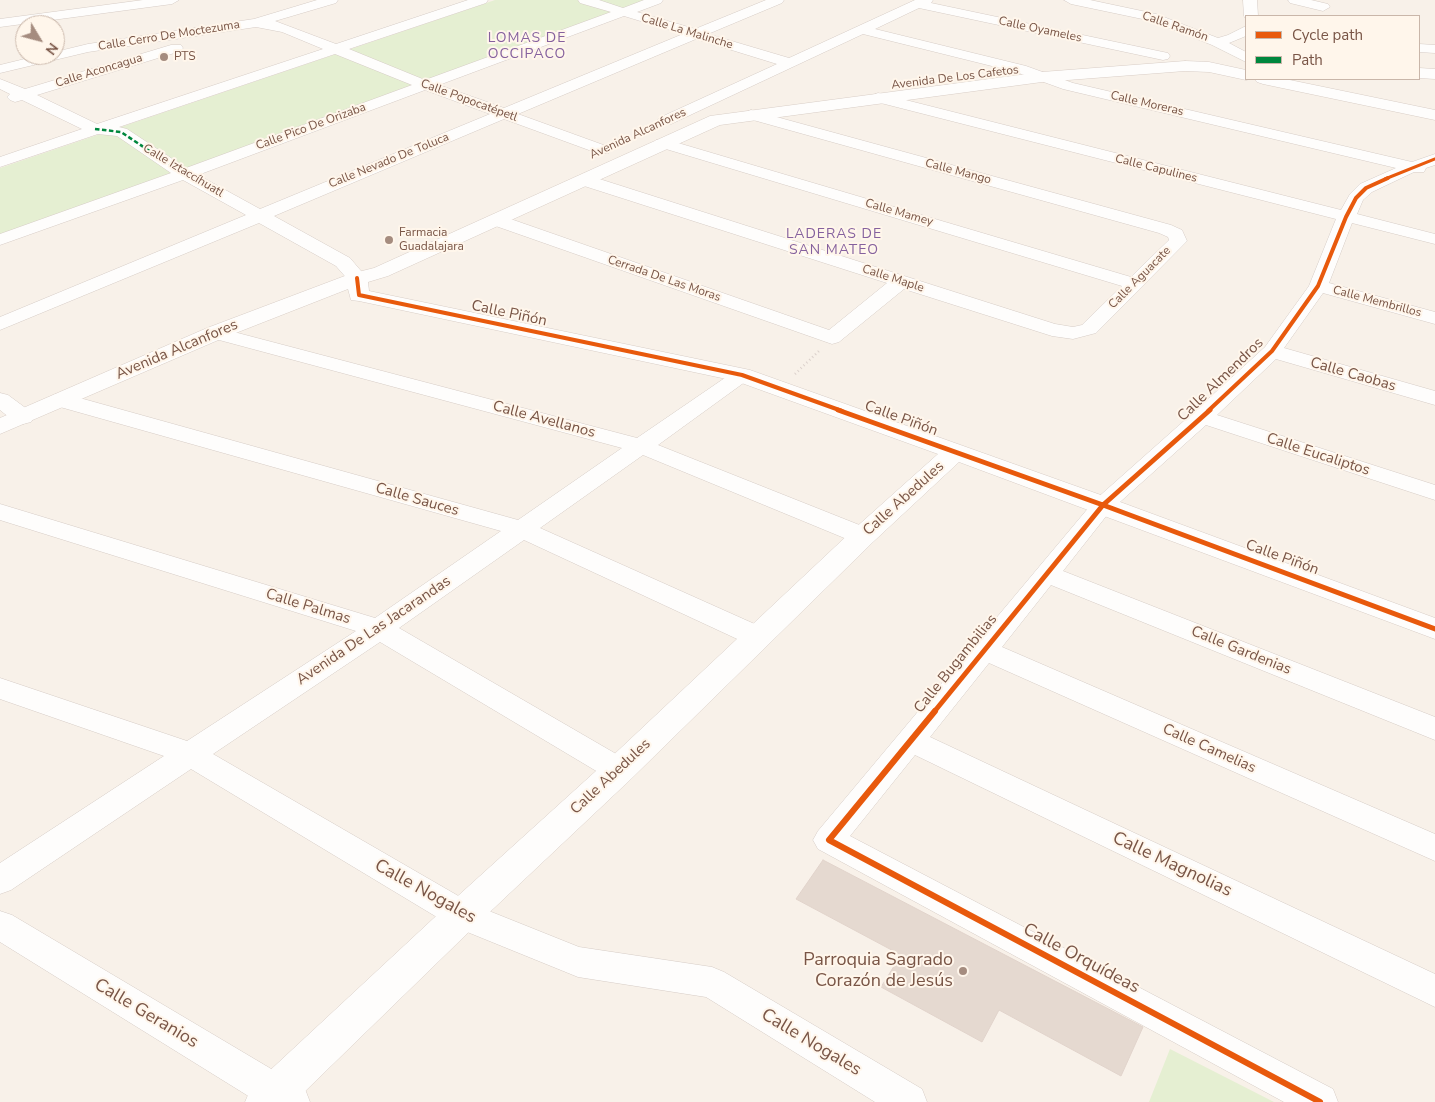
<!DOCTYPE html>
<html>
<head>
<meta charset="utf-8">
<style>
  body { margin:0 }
  #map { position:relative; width:1435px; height:1102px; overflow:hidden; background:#f8f1e9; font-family:"Nunito Sans",sans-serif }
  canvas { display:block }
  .legend { position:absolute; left:1245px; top:15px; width:175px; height:65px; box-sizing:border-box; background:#fff6eb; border:1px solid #c9b6a9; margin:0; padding:6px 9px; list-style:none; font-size:15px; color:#795546 }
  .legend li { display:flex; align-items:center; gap:10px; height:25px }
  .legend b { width:25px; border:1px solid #c9b6a9 }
  .north { position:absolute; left:15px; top:15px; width:50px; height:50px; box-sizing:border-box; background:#fff6eb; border:1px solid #c9b6a9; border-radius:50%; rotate:127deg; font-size:14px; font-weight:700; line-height:20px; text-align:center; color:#795546 }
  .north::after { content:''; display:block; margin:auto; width:18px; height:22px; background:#a58c7f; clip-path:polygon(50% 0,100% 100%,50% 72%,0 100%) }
</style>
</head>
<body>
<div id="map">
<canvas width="1435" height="1102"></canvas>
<ul class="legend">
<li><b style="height:6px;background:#e8590c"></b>Cycle path</li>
<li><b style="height:6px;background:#00873e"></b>Path</li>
</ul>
<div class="north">N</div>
</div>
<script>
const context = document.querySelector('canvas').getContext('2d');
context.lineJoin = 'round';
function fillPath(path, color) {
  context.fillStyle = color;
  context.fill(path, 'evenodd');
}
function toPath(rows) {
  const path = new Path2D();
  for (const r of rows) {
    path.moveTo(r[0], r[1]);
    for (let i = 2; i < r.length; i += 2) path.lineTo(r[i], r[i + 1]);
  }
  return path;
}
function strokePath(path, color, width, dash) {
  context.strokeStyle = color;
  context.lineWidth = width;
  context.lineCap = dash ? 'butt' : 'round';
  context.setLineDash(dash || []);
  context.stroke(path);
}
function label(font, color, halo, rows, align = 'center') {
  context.font = font + ' "Nunito Sans",sans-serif';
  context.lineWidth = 4;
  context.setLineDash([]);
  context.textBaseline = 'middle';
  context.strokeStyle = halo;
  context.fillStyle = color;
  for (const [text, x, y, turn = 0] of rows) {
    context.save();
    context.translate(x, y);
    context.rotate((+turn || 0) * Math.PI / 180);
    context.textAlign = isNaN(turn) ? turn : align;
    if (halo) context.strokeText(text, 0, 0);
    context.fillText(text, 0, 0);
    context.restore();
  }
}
fillPath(toPath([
  [495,0,649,0,0,239,0,168],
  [1170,1049,1274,1102,1149,1102]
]), '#e5efd2');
const building = toPath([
  [823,860,1143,1027,1121,1076,999,1010,982,1042,881,987,901,955,796,899,823,860]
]);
fillPath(building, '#e5d9d0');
strokePath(building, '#e1d3cb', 1);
const street = toPath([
  [143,0,179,0,172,4,0,27,0,19,143,0],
  [317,0,338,0,336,3,275,21,336,44,468,0,488,0,486,3,349,49,425,80,611,12,580,3,578,0,599,0,623,8,644,0,663,0,661,3,637,12,695,29,766,0,784,0,782,3,708,34,789,58,915,0,933,0,931,3,1163,52,1168,53,1170,56,1168,59,1163,60,919,8,875,29,1026,66,1073,83,1412,162,1435,154,1435,165,1426,168,1424,172,1414,172,1372,192,1363,200,1357,214,1435,234,1435,244,1352,223,1329,283,1435,312,1435,324,1323,293,1284,348,1435,391,1435,405,1276,359,1217,415,1435,485,1435,500,1206,425,1111,510,1063,571,1435,717,1435,740,1051,585,1002,647,1435,834,1435,861,989,663,930,737,1435,974,1435,1007,915,755,850,836,1333,1089,1338,1102,1284,1102,818,849,813,840,818,831,1095,500,1194,412,1265,347,1309,286,1336,219,873,101,870,98,873,95,878,93,1341,210,1350,194,1360,184,1396,168,1063,89,1016,72,863,34,671,124,659,124,657,121,659,118,777,64,696,39,518,114,609,147,611,150,609,153,597,153,504,119,274,216,350,258,367,278,364,282,357,284,350,282,336,266,259,223,0,330,0,317,246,215,183,180,0,245,0,234,171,173,117,136,98,134,0,167,0,157,82,129,22,100,15,102,10,100,7,97,10,94,0,89,0,79,25,89,171,45,181,45,183,48,181,51,37,95,97,124,323,49,282,32,256,27,88,52,0,73,0,65,41,55,55,55,55,52,88,44,254,19,317,0],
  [624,16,683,34,504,108,439,85,624,16],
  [335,54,412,85,186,168,127,129,119,127,335,54],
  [425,90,490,114,260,209,198,175,425,90],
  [1064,0,1090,0,1156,14,1218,38,1228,35,1246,26,1246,36,1229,43,1246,52,1246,62,1212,45,1152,21,1071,4,1064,0],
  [1243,0,1257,0,1258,16,1246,16,1246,19,1244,16,1243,0],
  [1288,0,1311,0,1328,4,1330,7,1323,11,1290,3,1288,0],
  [1419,44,1435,45,1435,53,1419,52,1419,44],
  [751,110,1171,225,1182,230,1187,241,1096,333,1073,339,1052,336,904,289,839,342,832,344,490,224,487,220,490,216,496,215,502,216,829,330,887,283,578,184,576,180,578,176,584,175,590,176,1055,324,1073,327,1082,325,1122,286,656,146,654,143,656,140,668,140,1131,277,1169,240,1168,237,1159,233,746,118,743,115,746,112,751,110],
  [215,327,637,438,735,371,742,369,749,371,753,375,749,379,658,445,872,530,875,536,872,542,863,544,854,542,643,455,540,528,768,630,771,637,768,644,758,646,748,644,524,540,399,628,630,762,634,770,630,778,619,782,608,778,380,642,213,754,474,905,579,947,712,967,724,972,922,1089,927,1102,875,1102,706,997,578,977,450,925,191,769,11,890,0,894,0,863,164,756,0,699,0,678,187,741,356,631,0,520,0,504,375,618,501,531,53,405,50,400,53,395,61,393,69,395,518,520,622,448,208,337,205,333,208,329,215,327],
  [0,393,8,395,31,412,34,417,31,422,23,424,15,422,0,410,0,393],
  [0,911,12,915,305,1089,310,1102,258,1102,0,942,0,911]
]);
const secondary = toPath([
  [1185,61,1209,62,1246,70,1246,79,1250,79,1246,80,1209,72,1185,71,1042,82,720,125,388,276,368,282,369,291,750,370,1112,499,1435,618,1435,639,959,462,873,542,631,779,475,926,294,1102,245,1102,251,1088,449,904,607,761,853,530,938,454,736,381,359,301,351,300,348,289,223,338,0,434,0,418,207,328,350,274,374,268,710,116,1042,72,1185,61],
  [1419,68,1435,69,1435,79,1419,78,1419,68],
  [1255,79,1285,79,1435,110,1435,120,1263,84,1257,82,1255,79]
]);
strokePath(street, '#d6ccc6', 1);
strokePath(secondary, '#d8cdc6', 1);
strokePath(toPath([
  [795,374,819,351]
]), '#dbd0cb', 2.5, [1, 3]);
fillPath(street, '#fefdfc');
fillPath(secondary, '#fefdfc');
strokePath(toPath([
  [95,129,121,132,184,174]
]), '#00873e', 2.5, [4.5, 2.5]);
strokePath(toPath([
  [1385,179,1435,159]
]), '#e8590c', 3);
strokePath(toPath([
  [357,278,359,295,742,375,842,411],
  [1208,411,1272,351,1318,286,1346,217,1356,198,1366,188,1388,178]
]), '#e8590c', 4);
strokePath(toPath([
  [838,410,1103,505,1435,629],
  [934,712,1103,505,1210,410]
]), '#e8590c', 5);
strokePath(toPath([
  [935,711,829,840,1320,1102]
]), '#e8590c', 6);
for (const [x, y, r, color] of [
  [164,57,5,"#a58c7f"],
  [389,240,5,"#a58c7f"],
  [963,971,5,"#a58c7f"]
]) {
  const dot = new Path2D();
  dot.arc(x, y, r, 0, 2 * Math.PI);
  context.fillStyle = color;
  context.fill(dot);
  strokePath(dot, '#fff6eb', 2);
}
label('12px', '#795546', '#fff6eb', [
  ["Calle Ramón",1175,27,19],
  ["Calle Oyameles",1040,30,12],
  ["Calle La Malinche",687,32,17],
  ["Calle Cerro De Moctezuma",169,36,-9],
  ["Calle Aconcagua",99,71,-17],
  ["Avenida De Los Cafetos",955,78,-7],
  ["Calle Popocatépetl",469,101,20],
  ["Calle Moreras",1147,104,13],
  ["Calle Pico De Orizaba",311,127,-20],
  ["Avenida Alcanfores",638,134,-25],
  ["Calle Nevado De Toluca",389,161,-22],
  ["Calle Capulines",1156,169,14],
  ["Calle Iztaccíhuatl",183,171,31],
  ["Calle Mango",958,172,15],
  ["Calle Mamey",899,213,16],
  ["Calle Aguacate",1140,278,-45],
  ["Cerrada De Las Moras",664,279,19],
  ["Calle Maple",893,279,18],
  ["Calle Membrillos",1377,302,15]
]);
label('12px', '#795546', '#fff6eb', [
  ["PTS",174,57],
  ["Farmacia",399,233],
  ["Guadalajara",399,247]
], 'left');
context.letterSpacing = '1px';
label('14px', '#85619e', '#fff6eb', [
  ["LOMAS DE",527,39],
  ["OCCIPACO",527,55],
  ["LADERAS DE",834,235],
  ["SAN MATEO",834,251]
]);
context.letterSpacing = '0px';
label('15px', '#795546', '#fff6eb', [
  ["Calle Piñón",509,314,12],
  ["Avenida Alcanfores",177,350,-23],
  ["Calle Caobas",1353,375,16],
  ["Calle Almendros",1221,380,-44],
  ["Calle Piñón",901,419,20],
  ["Calle Avellanos",544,420,15],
  ["Calle Eucaliptos",1318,455,18],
  ["Calle Abedules",904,499,-42],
  ["Calle Sauces",417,500,16],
  ["Calle Piñón",1282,558,20],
  ["Calle Palmas",308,607,17],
  ["Avenida De Las Jacarandas",374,631,-34],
  ["Calle Gardenias",1241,651,22],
  ["Calle Bugambilias",956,664,-51],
  ["Calle Camelias",1209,749,24],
  ["Calle Abedules",611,777,-43]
]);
label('18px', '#795546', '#fff6eb', [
  ["Calle Magnolias",1172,865,25],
  ["Calle Nogales",425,892,29],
  ["Calle Orquídeas",1081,959,28],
  ["Calle Geranios",146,1014,31],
  ["Calle Nogales",811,1043,31]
]);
label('18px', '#795546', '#fff6eb', [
  ["Parroquia Sagrado",953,961],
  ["Corazón de Jesús",953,982]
], 'right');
</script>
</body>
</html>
